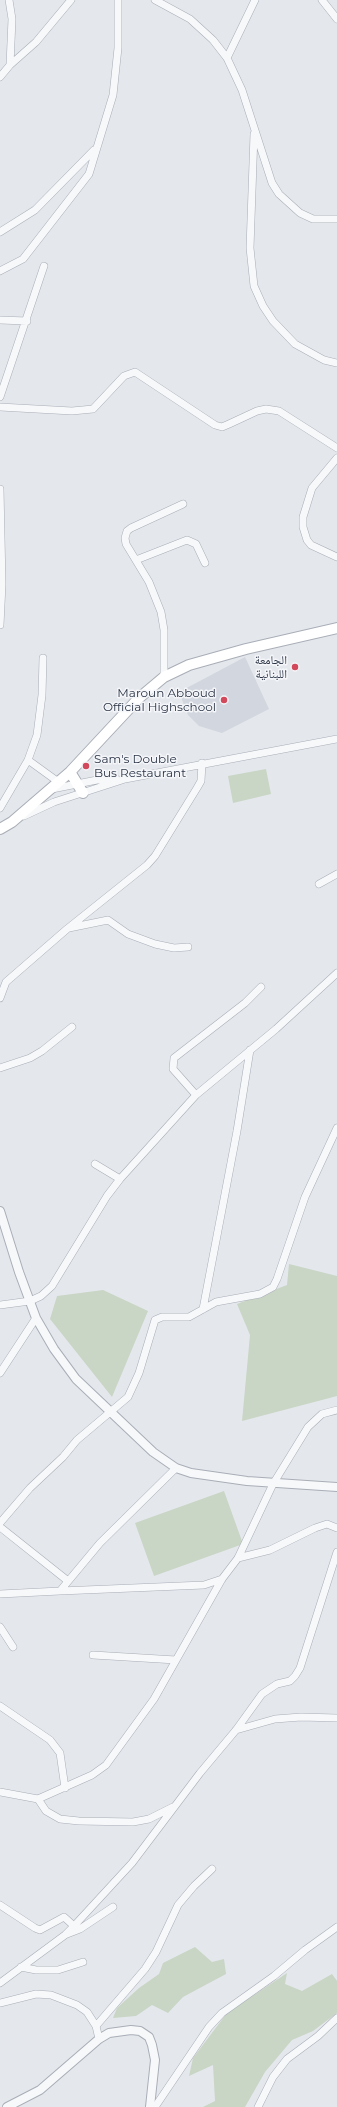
<!DOCTYPE html>
<html>
<head>
<meta charset="utf-8">
<style>
  body { margin:0 }
  canvas { display:block; background:#e4e7ec }
</style>
</head>
<body>
<canvas width="337" height="2107"></canvas>
<script>
const context = document.querySelector('canvas').getContext('2d');
context.lineJoin = 'round';
function fillPath(path, color) {
  context.fillStyle = color;
  context.fill(path, 'evenodd');
}
function toPath(rows) {
  const path = new Path2D();
  for (const r of rows) {
    path.moveTo(r[0], r[1]);
    for (let i = 2; i < r.length; i += 2) path.lineTo(r[i], r[i + 1]);
  }
  return path;
}
function strokePath(path, color, width, dash) {
  context.strokeStyle = color;
  context.lineWidth = width;
  context.lineCap = dash ? 'butt' : 'round';
  context.setLineDash(dash || []);
  context.stroke(path);
}
function label(font, color, halo, rows, align = 'center') {
  context.font = font + ' Montserrat,"Noto Naskh Arabic",sans-serif';
  context.lineWidth = 3;
  context.setLineDash([]);
  context.textBaseline = 'middle';
  context.strokeStyle = halo;
  context.fillStyle = color;
  for (const [text, x, y, turn = 0] of rows) {
    context.save();
    context.translate(x, y);
    context.rotate((+turn || 0) * Math.PI / 180);
    context.textAlign = isNaN(turn) ? turn : align;
    if (halo) context.strokeText(text, 0, 0);
    context.fillText(text, 0, 0);
    context.restore();
  }
}
fillPath(toPath([
  [245,657,269,709,222,733,199,726,188,715,179,692]
]), '#d2d6de');
fillPath(toPath([
  [266,769,271,794,233,803,228,776],
  [289,1264,337,1276,337,1396,242,1421,250,1335,237,1304,287,1285],
  [103,1290,148,1311,112,1397,50,1319,57,1296],
  [224,1491,243,1544,154,1576,135,1523],
  [195,1947,212,1962,224,1959,226,1974,183,1997,168,2013,152,2005,136,2016,113,2018,117,2008,139,1988,159,1974,163,1963],
  [287,1973,285,1984,302,1991,332,1974,337,1981,337,2013,313,2031,292,2040,265,2072,245,2107,203,2107,215,2101,213,2065,189,2076,193,2058,227,2013]
]), '#c9d6c5');
const minor = toPath([
  [155,0,190,19,213,40,227,58,242,90,272,183,279,194,300,213,313,219,337,219],
  [322,0,337,19],
  [227,58,255,0],
  [10,65,36,42,71,0],
  [0,77,10,65,12,19,9,0],
  [254,134,250,248,254,286,263,306,273,321,295,344,324,360,337,363],
  [0,232,35,210,94,150],
  [0,271,23,259,89,174,113,95,118,48,118,0],
  [0,320,27,321],
  [0,397,44,266],
  [0,407,72,411,93,409,124,376,135,372,215,425,222,427,229,424,257,411,266,409,279,411,337,448],
  [337,458,312,488,303,517,303,527,307,540,311,545,337,557],
  [0,489,2,584,0,625],
  [136,560,187,540,196,544,205,563],
  [164,677,164,630,161,612,149,582,126,544,125,538,127,531,131,528,183,504],
  [28,760,57,781],
  [52,789,97,780,116,779],
  [0,808,28,760,37,735,42,695,43,658],
  [24,816,54,802,125,779,337,739],
  [319,884,337,874],
  [69,928,108,920,128,934,155,944,174,948,188,947],
  [0,998,6,982,67,929,147,865,155,856,197,788,201,781,202,763],
  [0,1068,30,1058,42,1051,72,1027],
  [196,1095,173,1069,174,1058,245,1003,261,987],
  [95,1164,120,1179],
  [0,1305,30,1301,41,1296,52,1286,107,1196,120,1179,196,1095,276,1029,337,973],
  [203,1309,237,1131,250,1050],
  [0,1373,36,1318],
  [0,1523,30,1488,63,1457,77,1440,128,1397,139,1373,155,1320,162,1317,189,1317,216,1302,260,1294,273,1287,277,1279,305,1197,337,1128],
  [0,1527,68,1581],
  [238,1558,270,1550,315,1528,327,1524,337,1528],
  [60,1591,204,1585,222,1579],
  [0,1594,60,1591,100,1543,176,1468],
  [0,1627,13,1647],
  [93,1655,176,1660],
  [0,1706,50,1740,60,1753,65,1788],
  [236,1730,275,1719,301,1717,337,1718],
  [0,1792,38,1799,92,1775,106,1765,154,1699,222,1579,238,1558,273,1484,308,1427,322,1414,337,1410],
  [38,1799,46,1811,60,1819,79,1821,133,1822,149,1819,173,1807],
  [0,1905,35,1928,40,1930,64,1917,74,1926],
  [67,1934,80,1929,113,1907],
  [21,1967,36,1970,58,1970,83,1962],
  [0,1983,65,1935,74,1926,132,1863,200,1773,236,1730,262,1694,277,1684,290,1681,295,1676,300,1668,337,1552],
  [0,2003,36,1994,51,1995,77,2005,87,2012,96,2026,99,2039],
  [96,2026,145,1969,156,1952,178,1905,194,1886,212,1869],
  [155,2107,209,2027,222,2013,274,1976,305,1950,337,1927],
  [258,2107,273,2077,287,2059,318,2036,337,2018]
]);
const tertiary = toPath([
  [0,1211,19,1272,36,1318,54,1349,76,1379,153,1452,176,1468,191,1473,247,1481,337,1487],
  [7,2107,40,2090,99,2039,109,2033,131,2030,140,2031,149,2037,152,2045,155,2060,150,2107]
]);
const secondary = toPath([
  [70,772,83,793],
  [0,829,12,822,70,772,139,698,164,677,189,665,246,649,337,628]
]);
strokePath(minor, '#a9aeb7', 8);
strokePath(tertiary, '#a9aeb7', 10);
strokePath(secondary, '#a9aeb7', 12);
strokePath(minor, '#f7f8fa', 7);
strokePath(tertiary, '#f7f8fa', 8);
strokePath(secondary, '#fff', 10);
for (const [x, y, r, color] of [
  [295,667,4,"#d1495b"],
  [224,700,4,"#d1495b"],
  [86,766,4,"#d1495b"]
]) {
  const dot = new Path2D();
  dot.arc(x, y, r, 0, 2 * Math.PI);
  context.fillStyle = color;
  context.fill(dot);
  strokePath(dot, '#f4f6f9', 1.5);
}
label('12px', '#2b3445', '#f4f6f9', [
  ["الجامعة",287,660],
  ["اللبنانية",287,674],
  ["Maroun Abboud",216,693],
  ["Official Highschool",216,707],
  ["Sam's Double",94,759,"left"],
  ["Bus Restaurant",94,773,"left"]
], 'right');
</script>
</body>
</html>
